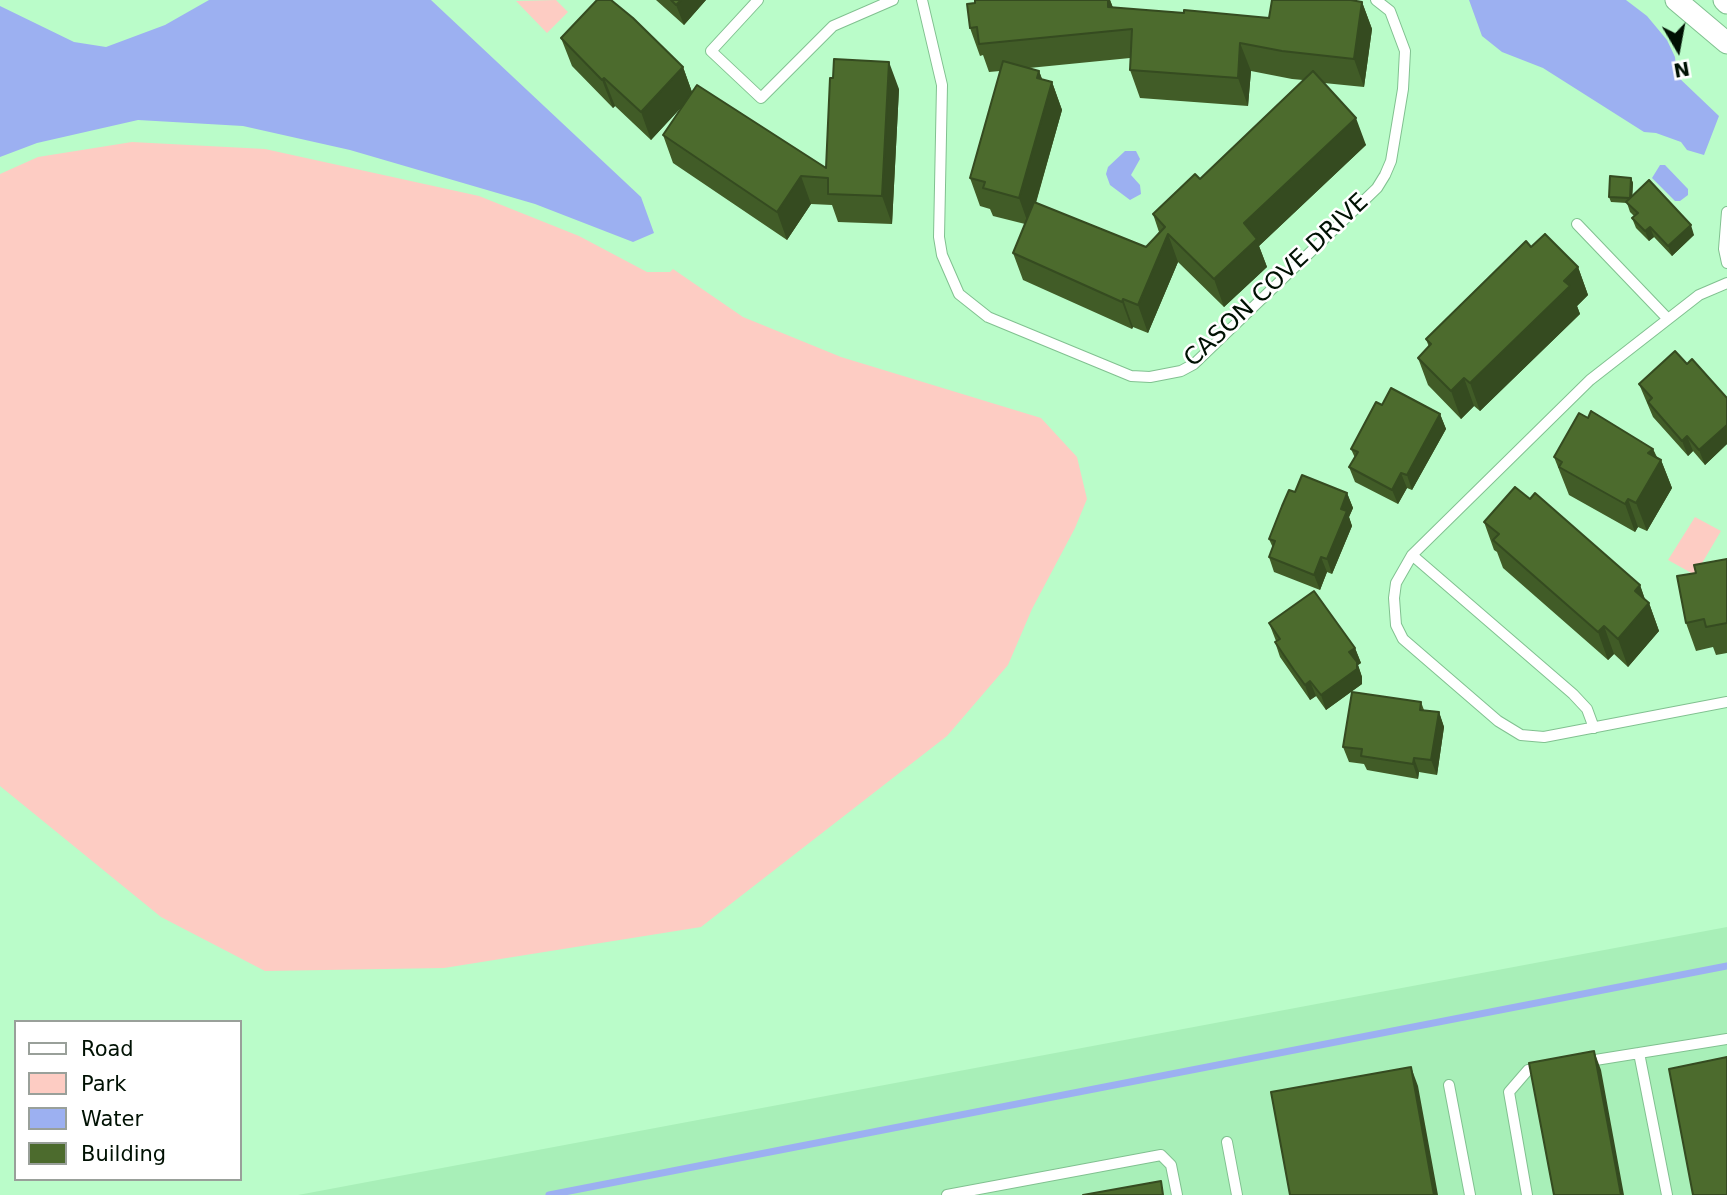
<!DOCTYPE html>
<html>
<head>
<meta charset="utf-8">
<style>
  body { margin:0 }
  #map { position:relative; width:1727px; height:1195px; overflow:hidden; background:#bafcc9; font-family:"DejaVu Sans",sans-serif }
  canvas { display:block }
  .legend { position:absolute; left:14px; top:1020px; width:228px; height:161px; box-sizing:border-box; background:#fff; border:2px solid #99a09a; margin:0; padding:9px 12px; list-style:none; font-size:21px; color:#001103 }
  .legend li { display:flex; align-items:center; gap:14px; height:35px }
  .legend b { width:35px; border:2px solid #99a09a }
  .north { position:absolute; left:1643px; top:14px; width:70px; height:70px; -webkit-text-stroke:5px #fff; paint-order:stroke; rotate:170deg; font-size:19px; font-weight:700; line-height:28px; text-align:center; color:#001103 }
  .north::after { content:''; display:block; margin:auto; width:24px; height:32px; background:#001103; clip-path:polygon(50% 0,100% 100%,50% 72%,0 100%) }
</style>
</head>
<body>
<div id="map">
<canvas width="1727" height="1195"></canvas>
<ul class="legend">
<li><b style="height:9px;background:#fff"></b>Road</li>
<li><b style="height:19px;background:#fdccc3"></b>Park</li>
<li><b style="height:19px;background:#9cb0f1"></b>Water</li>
<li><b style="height:19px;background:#4c6b2d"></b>Building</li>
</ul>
<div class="north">N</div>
</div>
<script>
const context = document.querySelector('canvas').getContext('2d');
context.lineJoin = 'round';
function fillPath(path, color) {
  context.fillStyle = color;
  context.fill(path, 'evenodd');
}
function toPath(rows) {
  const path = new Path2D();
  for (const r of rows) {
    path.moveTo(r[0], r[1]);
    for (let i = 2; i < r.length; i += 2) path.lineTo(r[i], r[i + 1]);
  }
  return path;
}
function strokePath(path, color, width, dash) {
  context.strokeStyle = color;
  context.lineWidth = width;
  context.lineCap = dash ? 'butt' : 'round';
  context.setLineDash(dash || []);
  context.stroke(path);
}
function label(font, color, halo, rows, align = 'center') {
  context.font = font + ' "DejaVu Sans",sans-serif';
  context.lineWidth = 5;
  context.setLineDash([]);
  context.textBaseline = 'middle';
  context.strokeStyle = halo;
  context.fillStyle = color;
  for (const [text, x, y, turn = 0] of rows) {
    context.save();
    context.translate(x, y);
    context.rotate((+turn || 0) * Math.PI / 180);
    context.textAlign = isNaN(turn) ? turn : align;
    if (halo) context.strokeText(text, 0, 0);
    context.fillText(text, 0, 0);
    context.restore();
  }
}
fillPath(toPath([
  [1727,927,1727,1195,298,1195]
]), '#a8efb8');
fillPath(toPath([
  [556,0,568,12,547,33,516,1],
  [132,142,265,149,479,196,579,236,647,272,670,272,673,269,743,317,841,357,1041,418,1077,457,1087,499,1075,528,1032,609,1008,665,947,736,701,927,444,968,265,971,161,917,0,786,0,174,38,157],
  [1695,517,1721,531,1695,575,1668,560]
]), '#fdccc3');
fillPath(toPath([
  [209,0,431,0,641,197,654,233,633,242,535,204,350,150,243,126,138,120,37,143,0,157,0,6,74,42,106,47,165,25],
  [1469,0,1626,0,1647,16,1667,40,1675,57,1677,76,1719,116,1704,155,1687,150,1681,142,1656,133,1644,132,1543,68,1502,52,1482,36],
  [1125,151,1136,151,1140,159,1131,175,1140,185,1141,194,1130,200,1110,185,1106,174,1108,167],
  [1660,165,1665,165,1688,189,1688,195,1680,201,1675,201,1652,178]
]), '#9cb0f1');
strokePath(toPath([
  [549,1195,1727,966]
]), '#9cb0f1', 7);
const service = toPath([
  [758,0,711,51,761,98,833,26,893,0],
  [922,0,942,85,939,237,942,255,959,294,988,317,1131,376,1150,377,1181,371,1194,364,1377,188,1385,175,1391,161,1403,89,1405,51,1390,11,1376,0],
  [1727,212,1724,249,1727,263],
  [1577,224,1667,318],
  [1727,283,1699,295,1590,380,1412,555,1396,583,1394,598,1396,625,1403,639,1498,721,1521,735,1544,737,1727,702],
  [1412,555,1573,694,1587,709,1594,728],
  [1583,1062,1639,1053],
  [1449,1085,1470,1195],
  [1227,1142,1237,1195],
  [947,1195,1161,1155,1171,1165,1177,1195],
  [1527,1195,1509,1092,1528,1070,1543,1068],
  [1667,1195,1639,1053,1727,1039]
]);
const minor = toPath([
  [1676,0,1727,43],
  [1724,0,1727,3]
]);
strokePath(service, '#81c190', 12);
strokePath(minor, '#81c190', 23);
strokePath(service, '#fff', 10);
strokePath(minor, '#fff', 21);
fillPath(toPath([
  [656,0,706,0,684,25],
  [975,0,1110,0,1113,8,1269,18,1362,2,1372,29,1364,87,1324,83,1366,145,1259,246,1267,267,1224,307,1178,262,1148,333,1133,327,1132,329,1023,280,1013,253,1025,224,993,216,990,209,980,206,970,178,1000,71,989,72,983,55,980,56,970,28],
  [1130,58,1130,70,1140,98,1248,106,1251,71,1292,79,1303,80,1200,179,1153,214,1159,232,1146,247,1036,203,1062,110,1052,82,1042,79,1039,71,1029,68],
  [561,38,683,67,692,92,826,168,899,89,892,224,838,222,832,205,811,204,787,240,673,163,663,135,682,106,651,140,615,106,613,108,572,66],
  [1631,178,1633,183,1632,196,1694,235,1672,256,1654,237,1649,241,1636,228,1632,218,1634,216,1630,212,1627,203,1611,202,1609,197],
  [1531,247,1578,267,1588,295,1577,306,1580,314,1480,411,1474,406,1461,419,1428,385,1418,358,1429,347,1426,339],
  [1687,364,1727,398,1727,444,1705,465,1693,451,1688,456,1653,417,1639,384],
  [1382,405,1440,414,1446,429,1412,490,1407,488,1398,504,1355,482,1349,467,1355,458,1351,449],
  [1588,418,1653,449,1657,457,1661,460,1672,488,1647,531,1638,527,1635,532,1569,495,1554,457],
  [1295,492,1347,493,1353,508,1349,517,1352,526,1332,574,1327,572,1320,590,1274,572,1269,557,1273,548,1269,539],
  [1530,499,1640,585,1645,600,1649,603,1659,631,1628,667,1614,654,1608,660,1503,568,1497,552,1494,550,1484,522],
  [1727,559,1727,653,1716,655,1713,647,1696,651,1686,623,1696,573],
  [1269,623,1355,648,1361,663,1358,665,1362,677,1362,684,1326,710,1316,696,1310,700,1280,657,1275,642,1276,641],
  [1421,702,1424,710,1439,712,1444,727,1437,775,1419,772,1418,779,1367,770,1364,764,1349,762,1343,747]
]), '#415c27');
fillPath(toPath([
  [681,0,706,0,684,25,676,5],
  [1108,0,1110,0,1117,18,1108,7],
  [1362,2,1372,29,1364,87,1354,59],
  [1240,43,1251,71,1248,106,1238,78],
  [889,62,899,89,892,224,882,196],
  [683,67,693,95,651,140,641,112],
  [1039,71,1048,95,1052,82,1062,110,1029,226,1019,198,1037,78],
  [604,78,615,106,613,108,602,80],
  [1356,118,1366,145,1259,246,1267,267,1224,307,1214,279,1244,223],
  [801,176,811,204,787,240,777,212],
  [1631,178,1633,183,1632,203,1630,198],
  [1691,225,1694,235,1672,256,1668,246],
  [1650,227,1654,237,1649,241,1645,231],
  [1168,234,1178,262,1148,333,1138,305],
  [1578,267,1588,295,1577,306,1580,314,1480,411,1470,383],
  [1123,299,1133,327,1132,329,1122,302],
  [1464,378,1474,406,1461,419,1451,391],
  [1440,414,1446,429,1412,490,1407,475],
  [1727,425,1727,444,1705,465,1699,450],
  [1687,436,1693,451,1688,456,1682,441],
  [1653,449,1659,464,1661,460,1672,488,1647,531,1636,503,1648,453],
  [1401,473,1407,488,1398,504,1392,490],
  [1347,493,1353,508,1349,517,1352,526,1332,574,1327,559,1341,509],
  [1628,499,1638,527,1635,532,1625,504],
  [1321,557,1327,572,1320,590,1314,575],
  [1640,585,1647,605,1649,603,1659,631,1628,667,1618,639,1635,591],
  [1604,626,1614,654,1608,660,1598,632],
  [1355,648,1361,663,1358,665,1362,677,1362,684,1326,710,1321,695,1349,652],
  [1310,681,1316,696,1310,700,1305,685],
  [1439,712,1444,727,1437,775,1431,760],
  [1414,758,1419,772,1418,779,1413,764],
  [1594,1051,1601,1070,1624,1195,1621,1195],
  [1411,1067,1418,1086,1438,1195,1434,1195]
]), '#354b20');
const building = toPath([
  [597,0,611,0,633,18,683,67,641,112,604,78,602,80,561,38,597,0],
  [671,0,681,0,676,5,671,0],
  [975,0,1108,0,1108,7,1184,13,1184,10,1269,18,1272,0,1351,0,1362,2,1354,59,1282,51,1240,43,1238,78,1130,70,1132,29,979,44,977,27,970,28,967,4,975,3,975,0],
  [834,59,889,62,882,196,828,194,828,178,801,176,777,212,663,135,697,85,826,168,830,78,833,78,834,59],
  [1003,61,1039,71,1037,78,1052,82,1019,198,983,188,985,182,970,178,1003,61],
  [1313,71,1356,118,1244,223,1257,239,1214,279,1168,234,1138,305,1123,299,1122,302,1013,253,1034,202,1146,247,1165,227,1153,214,1195,174,1200,179,1313,71],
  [1610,176,1631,178,1630,198,1609,197,1610,176],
  [1649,180,1691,225,1668,246,1650,227,1645,231,1632,218,1638,213,1626,202,1649,180],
  [1545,234,1578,267,1564,281,1570,286,1470,383,1464,378,1451,391,1418,358,1431,344,1426,339,1526,241,1531,247,1545,234],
  [1675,351,1687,364,1692,359,1727,398,1727,425,1699,450,1687,436,1682,441,1648,402,1652,398,1639,384,1675,351],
  [1391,388,1440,414,1407,475,1401,473,1392,490,1349,467,1358,452,1351,449,1376,402,1382,405,1391,388],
  [1591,411,1653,449,1648,453,1661,460,1636,503,1628,499,1625,504,1559,467,1562,462,1554,457,1579,413,1588,418,1591,411],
  [1302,475,1347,493,1341,509,1347,511,1327,559,1321,557,1314,575,1269,557,1275,541,1269,539,1282,506,1289,490,1295,492,1302,475],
  [1515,487,1530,499,1535,493,1640,585,1635,591,1649,603,1618,639,1604,626,1598,632,1493,540,1499,534,1484,522,1515,487],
  [1727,559,1727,623,1706,627,1704,619,1686,623,1677,576,1696,573,1694,565,1727,559],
  [1314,591,1355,648,1349,652,1357,662,1357,669,1321,695,1310,681,1305,685,1294,670,1275,642,1280,639,1269,623,1314,591],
  [1352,692,1421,702,1420,710,1439,712,1431,760,1414,758,1413,764,1361,756,1362,749,1343,747,1352,692],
  [1594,1051,1621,1195,1554,1195,1529,1063,1594,1051],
  [1727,1057,1727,1195,1693,1195,1669,1069,1727,1057],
  [1411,1067,1434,1195,1290,1195,1271,1092,1411,1067],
  [1161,1181,1163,1195,1083,1195,1161,1181]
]);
fillPath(building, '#4c6b2d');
strokePath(building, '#354b20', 2);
label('24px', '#001103', '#fff', [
  ["CASON COVE DRIVE",1277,281,-43]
]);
</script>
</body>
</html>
